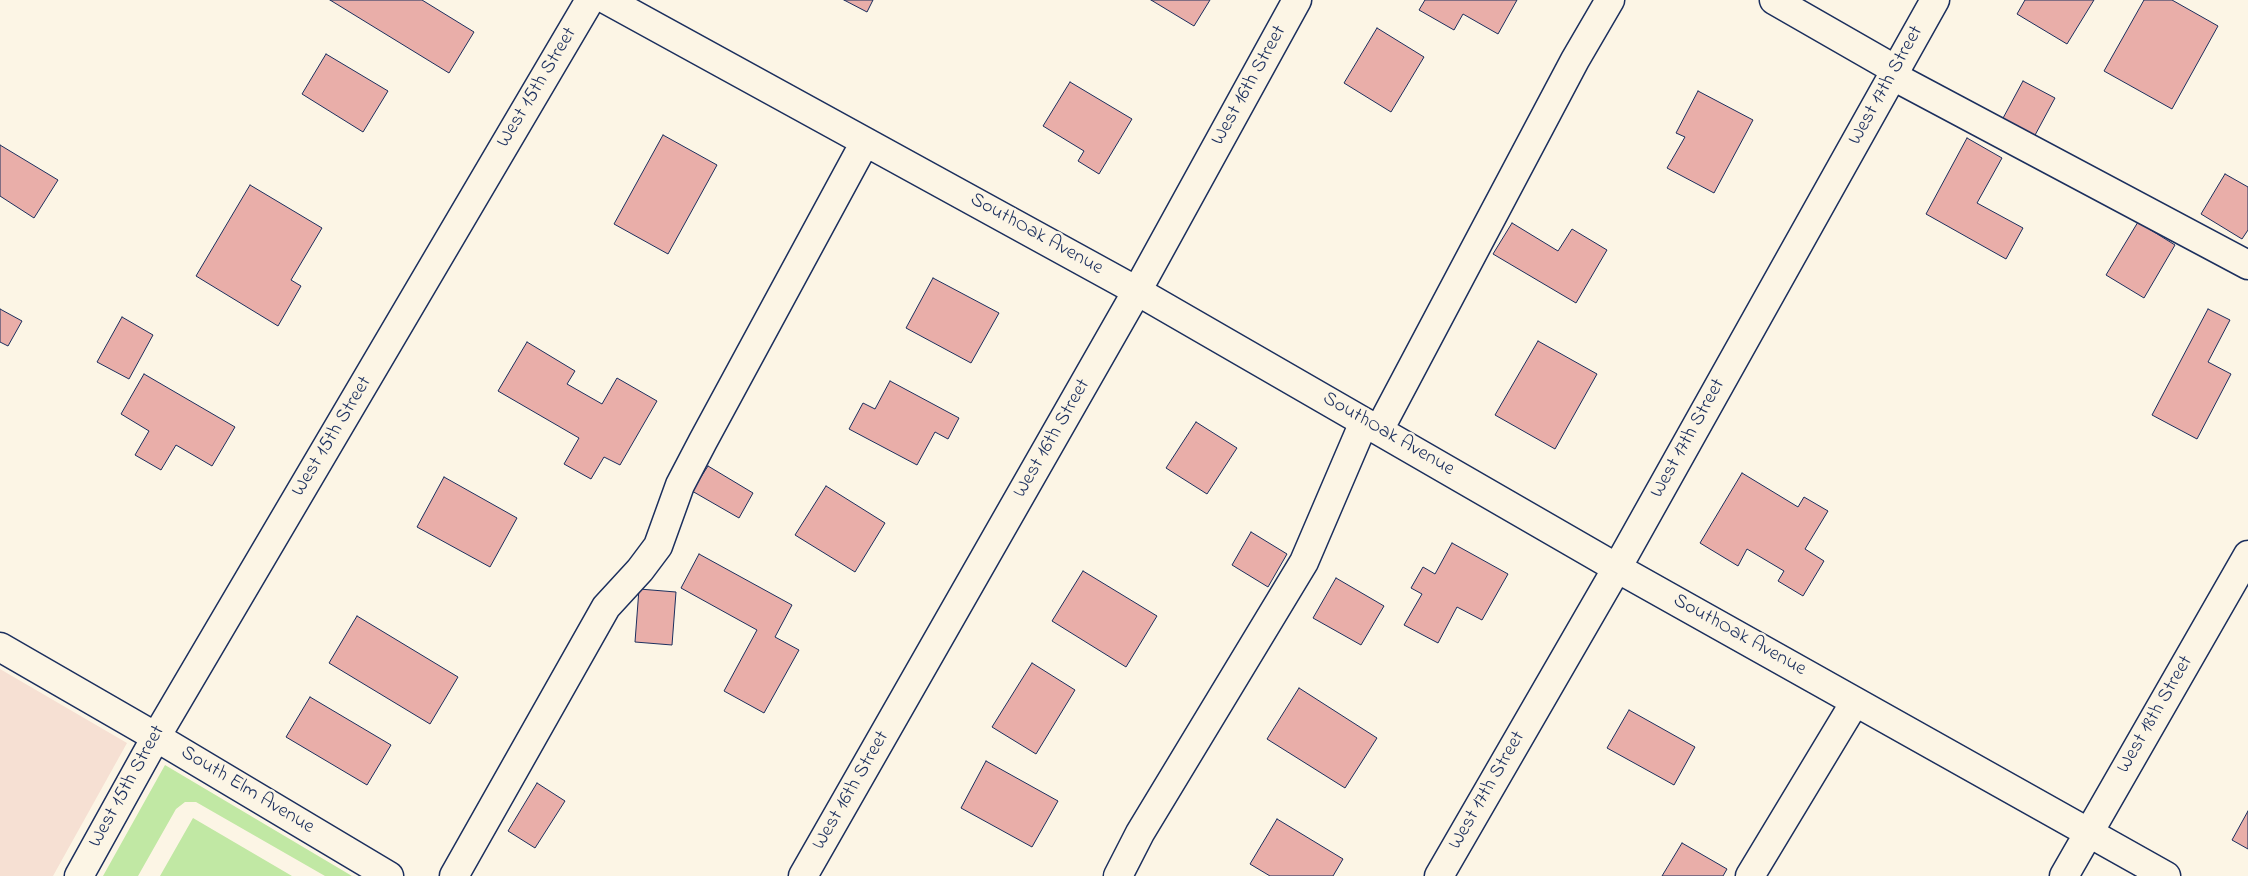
<!DOCTYPE html>
<html>
<head>
<meta charset="utf-8">
<style>
  body { margin:0 }
  canvas { display:block; background:#fcf5e5 }
</style>
</head>
<body>
<canvas width="2248" height="876"></canvas>
<script>
const context = document.querySelector('canvas').getContext('2d');
context.lineJoin = 'round';
function fillPath(path, color) {
  context.fillStyle = color;
  context.fill(path, 'evenodd');
}
function toPath(rows) {
  const path = new Path2D();
  for (const r of rows) {
    path.moveTo(r[0], r[1]);
    for (let i = 2; i < r.length; i += 2) path.lineTo(r[i], r[i + 1]);
  }
  return path;
}
function strokePath(path, color, width, dash) {
  context.strokeStyle = color;
  context.lineWidth = width;
  context.lineCap = dash ? 'butt' : 'round';
  context.setLineDash(dash || []);
  context.stroke(path);
}
function label(font, color, halo, rows, align = 'center') {
  context.font = font + ' "Indie Flower",sans-serif';
  context.lineWidth = 5;
  context.setLineDash([]);
  context.textBaseline = 'middle';
  context.strokeStyle = halo;
  context.fillStyle = color;
  for (const [text, x, y, turn = 0] of rows) {
    context.save();
    context.translate(x, y);
    context.rotate((+turn || 0) * Math.PI / 180);
    context.textAlign = isNaN(turn) ? turn : align;
    if (halo) context.strokeText(text, 0, 0);
    context.fillText(text, 0, 0);
    context.restore();
  }
}
fillPath(toPath([
  [0,669,127,743,53,876,0,876]
]), '#f6e0d3');
fillPath(toPath([
  [165,765,352,876,325,876,196,802,185,802,176,809,138,876,103,876],
  [193,818,292,876,160,876]
]), '#c1e8a4');
const building = toPath([
  [330,0,422,0,474,32,449,73,330,0],
  [844,0,873,0,867,12,844,0],
  [1151,0,1210,0,1194,26,1151,0],
  [1425,0,1517,0,1498,34,1463,14,1454,30,1419,10,1425,0],
  [2025,0,2094,0,2067,44,2017,14,2025,0],
  [2144,0,2172,0,2218,26,2172,109,2104,71,2144,0],
  [1377,28,1424,57,1391,112,1344,83,1377,28],
  [326,54,388,91,363,132,302,94,326,54],
  [2023,81,2055,98,2034,137,2002,120,2023,81],
  [1070,82,1132,119,1099,174,1078,161,1084,151,1043,126,1070,82],
  [1698,91,1753,120,1714,193,1667,168,1685,137,1676,133,1698,91],
  [663,135,717,165,668,254,614,224,663,135],
  [1967,138,2002,158,1977,203,2023,228,2006,259,1926,214,1967,138],
  [0,145,58,180,34,218,0,196,0,145],
  [2225,174,2248,187,2248,230,2242,239,2201,214,2225,174],
  [250,185,322,228,291,280,301,286,278,326,196,276,250,185],
  [2138,222,2175,245,2144,298,2106,275,2138,222],
  [1512,223,1558,251,1572,229,1607,250,1576,303,1493,254,1512,223],
  [933,278,999,313,971,363,906,328,933,278],
  [0,309,22,321,8,346,0,342,0,309],
  [2208,309,2230,320,2208,362,2231,374,2197,439,2152,415,2208,309],
  [122,317,153,335,129,379,97,362,122,317],
  [1538,341,1597,374,1555,449,1495,415,1538,341],
  [527,342,575,371,567,384,602,404,617,378,657,401,620,465,604,457,591,479,564,464,579,438,498,391,527,342],
  [144,374,235,427,212,466,176,445,161,470,135,455,149,431,121,414,144,374],
  [890,381,959,418,948,439,935,432,917,465,849,429,863,403,875,409,890,381],
  [1196,422,1237,448,1207,494,1166,468,1196,422],
  [708,466,753,493,739,518,692,491,708,466],
  [1742,473,1798,507,1804,497,1828,511,1805,549,1824,561,1803,596,1778,581,1784,571,1747,549,1738,566,1700,543,1742,473],
  [444,477,517,518,490,567,417,527,444,477],
  [826,486,885,523,855,572,795,535,826,486],
  [1251,532,1287,554,1268,587,1232,565,1251,532],
  [1452,543,1508,574,1482,620,1457,607,1438,643,1404,625,1422,594,1411,588,1423,567,1435,574,1452,543],
  [699,554,792,605,775,637,799,650,764,713,724,691,757,630,681,588,699,554],
  [1083,571,1157,616,1126,667,1052,621,1083,571],
  [1336,578,1384,606,1361,645,1313,618,1336,578],
  [639,589,676,592,672,645,635,642,639,589],
  [357,616,458,677,430,724,329,663,357,616],
  [1032,663,1075,690,1036,754,992,727,1032,663],
  [1299,688,1377,738,1345,788,1267,739,1299,688],
  [310,697,391,745,367,785,286,737,310,697],
  [1629,710,1695,747,1674,785,1607,748,1629,710],
  [986,761,1058,801,1032,847,961,808,986,761],
  [537,783,565,801,535,848,508,831,537,783],
  [2248,811,2248,849,2232,840,2248,811],
  [1277,819,1343,859,1333,876,1270,876,1250,864,1277,819],
  [1682,843,1727,869,1723,876,1662,876,1682,843]
]);
fillPath(building, '#e9aea9');
strokePath(building, '#1b2f5e', 1);
const minor = toPath([
  [607,0,1137,291,1617,568,2166,876],
  [1774,0,1896,70],
  [1893,76,2248,265],
  [1379,430,1575,60,1610,0],
  [0,647,156,737,389,876],
  [79,876,156,737,590,0],
  [454,876,606,607,640,570,658,546,680,485,703,441,865,142],
  [803,876,1137,291,1297,0],
  [1118,876,1140,833,1304,562,1364,422],
  [1439,876,1617,568,1935,0],
  [1750,876,1855,702],
  [2064,876,2248,555]
]);
strokePath(minor, '#1b2f5e', 31);
strokePath(minor, '#fcf5e5', 28);
label('20px', '#1b2f5e', '#fcf5e5', [
  ["West 16th Street",1250,86,-61],
  ["West 17th Street",1887,86,-61],
  ["West 15th Street",538,88,-59],
  ["SouthOak Avenue",1036,235,29],
  ["SouthOak Avenue",1388,435,30],
  ["West 15th Street",333,437,-59],
  ["West 16th Street",1053,439,-60],
  ["West 17th Street",1689,439,-61],
  ["SouthOak Avenue",1739,636,29],
  ["West 18th Street",2156,715,-60],
  ["West 15th Street",128,787,-61],
  ["South Elm Avenue",247,791,31],
  ["West 16th Street",852,791,-60],
  ["West 17th Street",1488,791,-60]
]);
</script>
</body>
</html>
